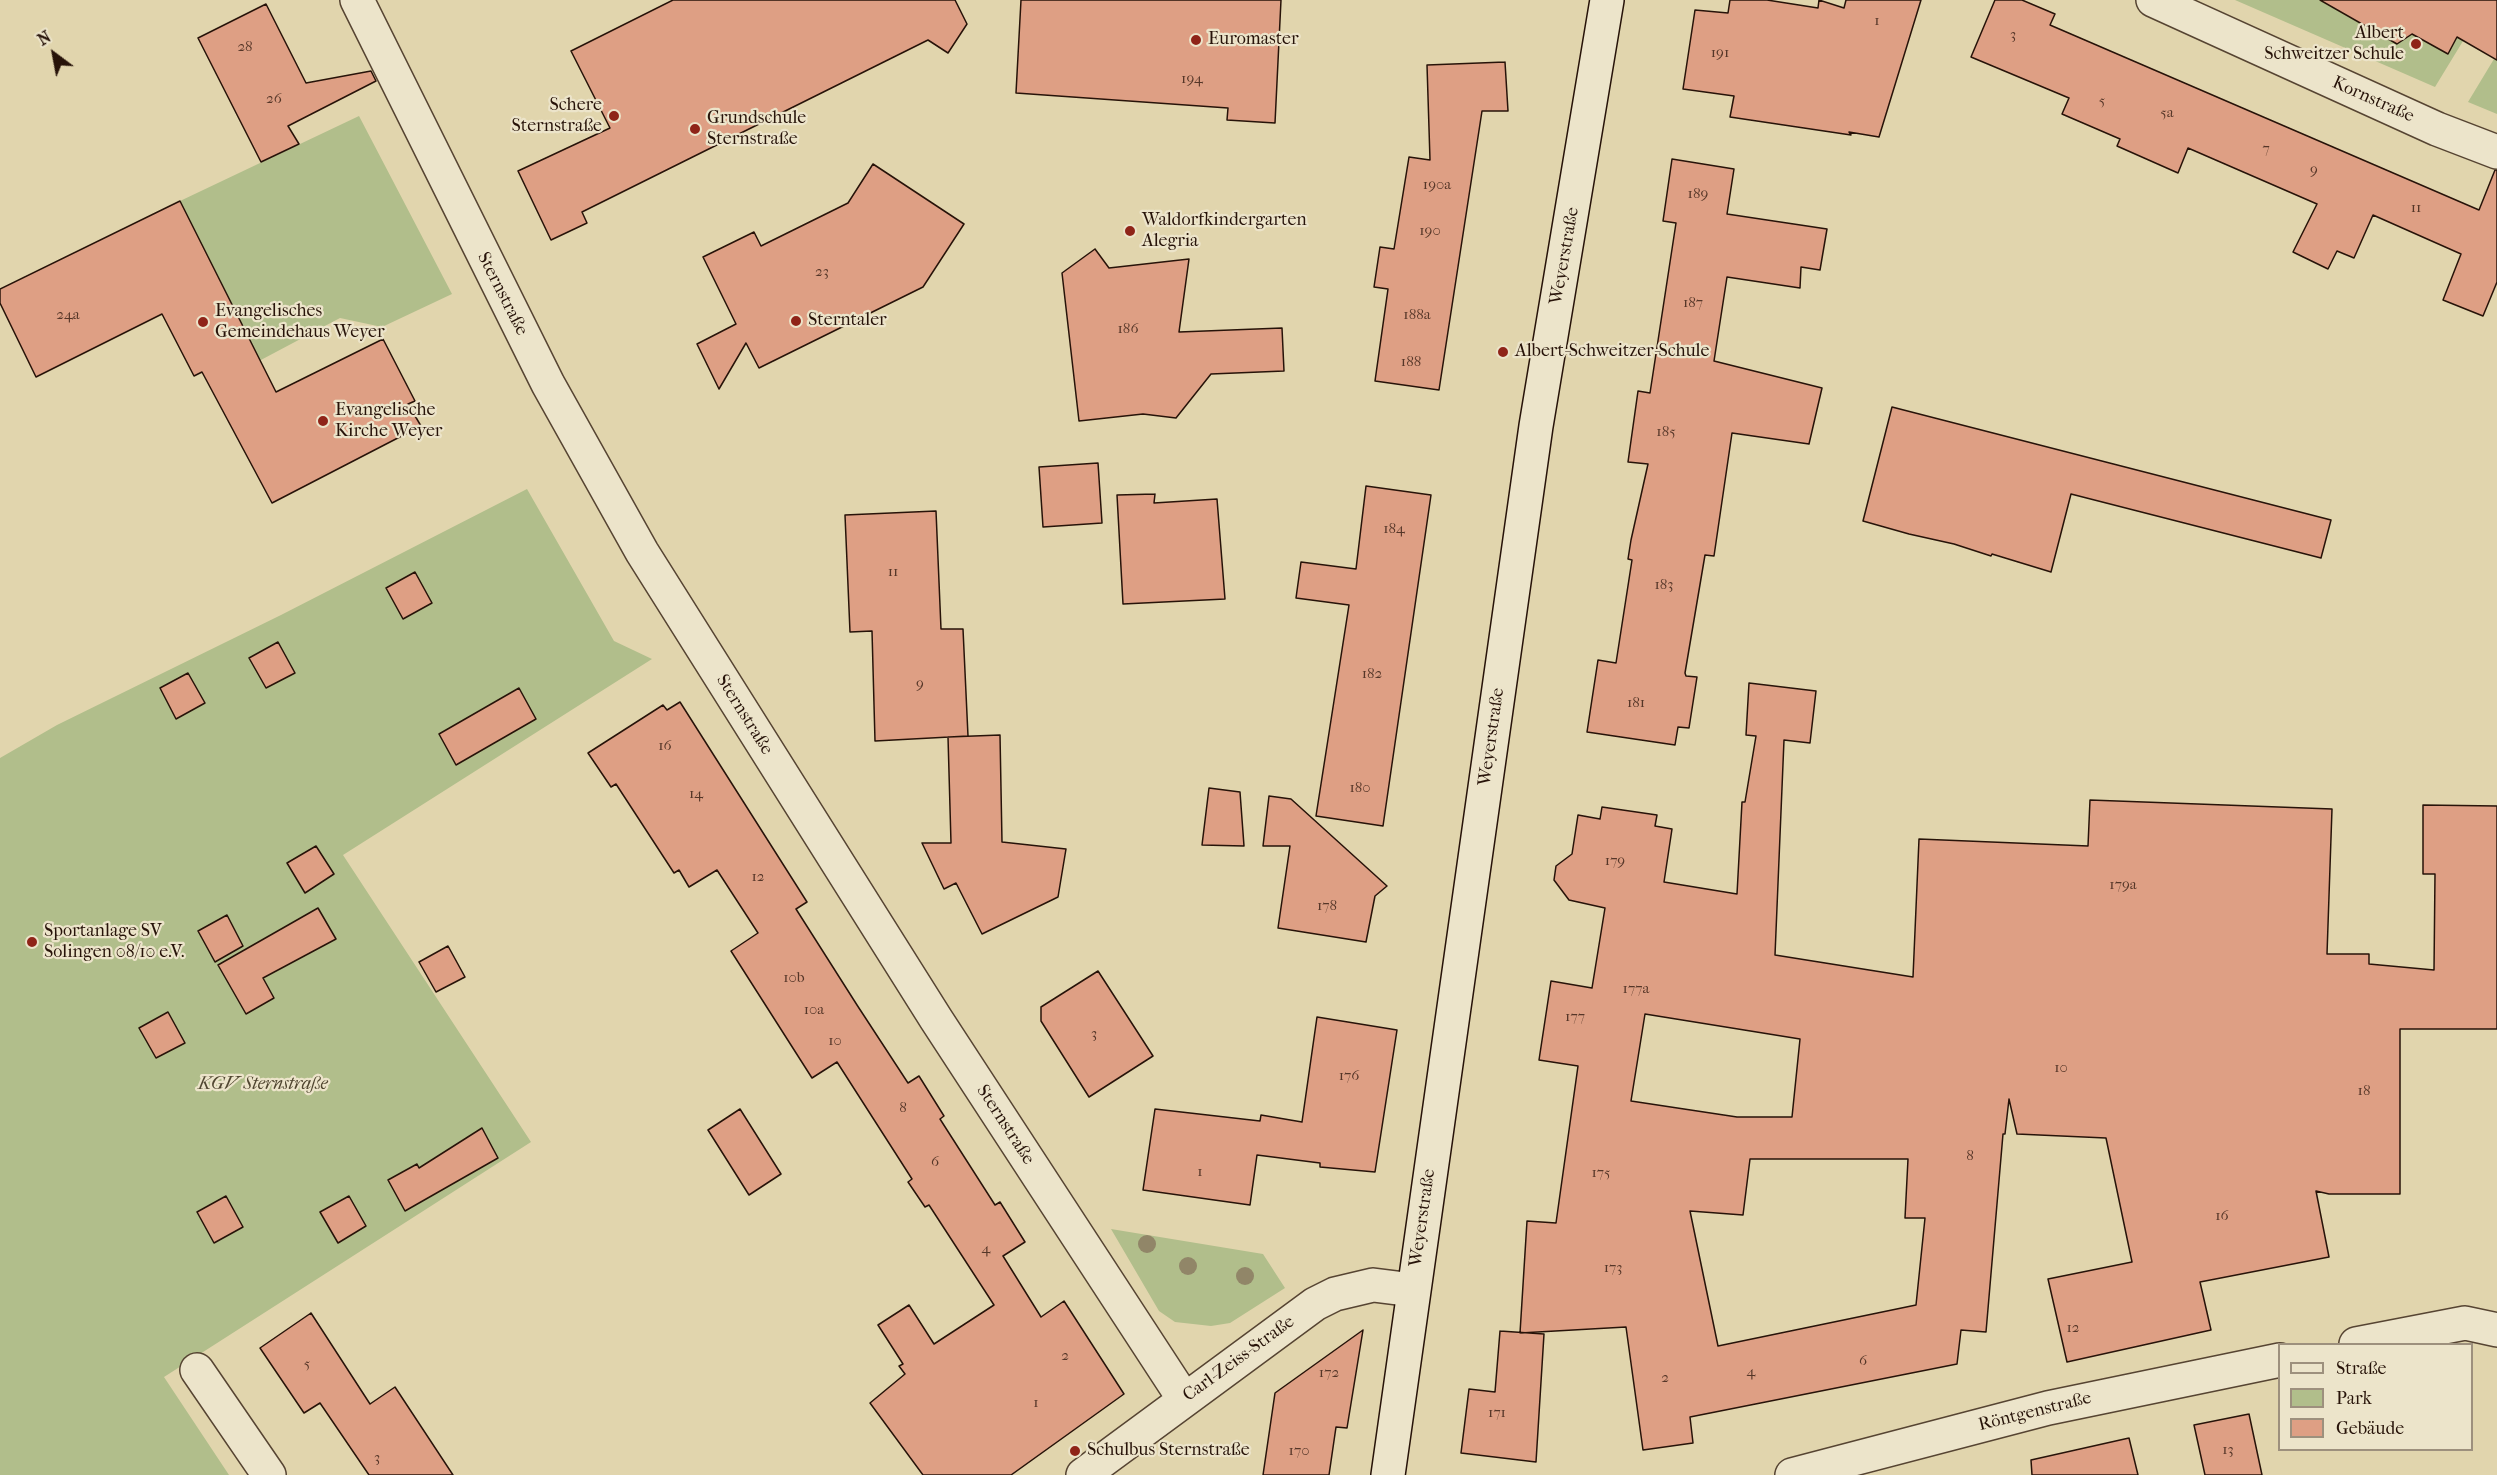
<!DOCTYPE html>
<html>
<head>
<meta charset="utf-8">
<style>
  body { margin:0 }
  #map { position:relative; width:2497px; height:1475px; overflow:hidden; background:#e1d5ad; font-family:"IM FELL French Canon",serif }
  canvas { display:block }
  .legend { position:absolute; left:2278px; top:1343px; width:195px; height:108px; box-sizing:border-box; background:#ece4ca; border:2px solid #9d907d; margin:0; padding:8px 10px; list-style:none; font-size:18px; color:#271309 }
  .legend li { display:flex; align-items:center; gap:12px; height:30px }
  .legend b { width:30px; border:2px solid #9d907d }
  .north { position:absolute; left:24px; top:24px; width:60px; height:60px; -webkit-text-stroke:4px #ece4ca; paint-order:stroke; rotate:328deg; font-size:16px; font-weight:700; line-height:24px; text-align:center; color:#271309 }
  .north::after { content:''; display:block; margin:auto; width:21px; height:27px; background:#271309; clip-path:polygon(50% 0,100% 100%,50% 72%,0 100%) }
</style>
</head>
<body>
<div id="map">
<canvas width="2497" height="1475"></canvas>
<ul class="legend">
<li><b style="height:8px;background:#ece4ca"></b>Straße</li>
<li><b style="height:16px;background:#b1be8b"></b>Park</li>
<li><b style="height:16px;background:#de9f84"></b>Gebäude</li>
</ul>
<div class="north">N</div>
</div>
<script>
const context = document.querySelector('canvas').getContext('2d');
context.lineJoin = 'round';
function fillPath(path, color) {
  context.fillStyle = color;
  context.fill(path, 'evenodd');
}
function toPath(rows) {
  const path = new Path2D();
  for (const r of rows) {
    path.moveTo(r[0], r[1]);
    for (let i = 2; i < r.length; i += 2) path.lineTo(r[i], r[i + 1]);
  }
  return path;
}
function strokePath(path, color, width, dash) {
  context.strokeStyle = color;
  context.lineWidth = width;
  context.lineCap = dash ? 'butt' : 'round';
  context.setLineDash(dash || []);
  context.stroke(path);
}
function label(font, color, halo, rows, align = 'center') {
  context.font = font + ' "IM FELL French Canon",serif';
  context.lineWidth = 4.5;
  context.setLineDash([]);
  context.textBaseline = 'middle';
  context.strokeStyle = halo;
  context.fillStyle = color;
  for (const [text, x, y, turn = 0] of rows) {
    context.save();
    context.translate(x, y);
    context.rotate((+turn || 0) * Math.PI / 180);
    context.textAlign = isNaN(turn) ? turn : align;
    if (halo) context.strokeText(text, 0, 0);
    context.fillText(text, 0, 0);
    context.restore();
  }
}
fillPath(toPath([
  [2235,0,2358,0,2407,30,2477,0,2488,0,2435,87],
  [2494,59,2497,60,2497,114,2468,102],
  [359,116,452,294,382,327,340,318,259,361,180,201],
  [527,489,614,641,652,659,343,855,531,1142,164,1377,229,1475,0,1475,0,758,57,725,281,615],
  [1111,1229,1263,1254,1285,1288,1230,1323,1211,1326,1175,1322,1159,1311]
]), '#b1be8b');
const building = toPath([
  [673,0,955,0,967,24,948,53,928,40,582,212,587,223,551,240,518,171,610,128,571,51,673,0],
  [1021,0,1281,0,1275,123,1227,120,1228,108,1016,93,1021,0],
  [1730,0,1767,0,1818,8,1819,0,1844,8,1846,0,1921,0,1879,137,1849,132,1851,135,1730,117,1734,96,1683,89,1695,10,1728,13,1730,0],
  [1995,0,2022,0,2055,14,2050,25,2479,210,2495,170,2497,170,2497,282,2483,316,2443,300,2461,254,2373,215,2354,258,2337,251,2328,269,2293,252,2317,204,2188,148,2178,173,2117,146,2120,139,2062,114,2069,98,1971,57,1995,0],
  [2320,0,2497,0,2497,60,2457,37,2448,54,2412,34,2397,44,2320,0],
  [266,4,306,83,371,71,376,81,288,126,299,144,261,162,198,38,266,4],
  [1505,62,1508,111,1482,111,1439,390,1375,381,1388,289,1374,287,1380,247,1394,249,1409,157,1430,160,1427,65,1505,62],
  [1672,159,1734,169,1727,214,1827,229,1820,270,1801,267,1800,288,1727,277,1714,361,1822,388,1809,444,1732,433,1714,556,1705,555,1685,673,1686,676,1697,677,1689,728,1678,727,1675,745,1587,732,1598,660,1616,663,1632,560,1628,559,1631,540,1648,464,1628,462,1638,391,1650,393,1676,223,1663,221,1672,159],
  [873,164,964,224,923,287,759,368,746,343,719,389,697,344,736,324,703,257,754,232,761,246,848,203,873,164],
  [180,201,276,392,383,339,415,401,408,404,421,426,272,503,202,372,194,376,162,314,36,377,0,303,0,289,180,201],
  [1095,249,1109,268,1189,259,1179,332,1282,328,1284,371,1211,374,1176,418,1143,414,1079,421,1062,273,1095,249],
  [1892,407,2331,520,2321,558,2071,494,2051,572,1992,554,1991,556,1954,544,1909,534,1863,521,1892,407],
  [1098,463,1102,523,1043,527,1039,467,1098,463],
  [1366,486,1431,495,1383,826,1316,816,1349,605,1296,598,1301,562,1356,569,1366,486],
  [1155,494,1154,503,1217,499,1225,599,1123,604,1117,495,1155,494],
  [936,511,941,629,963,629,968,736,875,741,872,631,850,632,845,515,936,511],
  [415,572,432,603,403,619,386,588,415,572],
  [278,642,295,673,266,688,249,658,278,642],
  [188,673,205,703,176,719,160,688,188,673],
  [1749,683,1816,691,1810,743,1784,740,1775,955,1913,977,1919,839,2088,846,2090,800,2332,809,2327,954,2369,954,2369,964,2434,970,2435,874,2423,874,2423,805,2497,806,2497,1029,2400,1029,2400,1194,2329,1194,2316,1191,2329,1257,2200,1282,2211,1330,2067,1362,2048,1279,2132,1262,2106,1138,2017,1134,2009,1099,2005,1134,2003,1134,1986,1332,1961,1330,1957,1364,1690,1417,1693,1443,1643,1450,1626,1327,1520,1333,1527,1221,1556,1223,1578,1066,1539,1060,1551,981,1592,988,1605,908,1569,900,1554,880,1556,866,1572,854,1578,815,1600,819,1602,807,1657,815,1655,826,1672,829,1664,882,1737,894,1742,802,1745,802,1756,736,1746,735,1749,683],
  [1645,1014,1800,1039,1792,1117,1737,1117,1631,1101,1645,1014],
  [1750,1159,1908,1159,1905,1218,1925,1218,1916,1305,1718,1346,1690,1211,1743,1215,1750,1159],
  [519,688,536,719,456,765,439,734,519,688],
  [680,702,807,902,796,909,857,1005,908,1083,919,1076,944,1116,940,1119,995,1205,1000,1202,1025,1242,1003,1256,1041,1317,1064,1301,1124,1394,1011,1475,923,1475,870,1403,905,1374,899,1366,903,1364,878,1325,909,1305,934,1344,994,1305,929,1205,925,1207,908,1182,912,1179,837,1062,812,1078,731,951,758,933,717,870,689,887,679,870,674,873,616,784,611,787,588,753,663,705,667,710,680,702],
  [1000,735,1002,842,1066,849,1058,897,982,934,956,883,944,889,922,843,951,843,948,737,1000,735],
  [1209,788,1240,792,1244,846,1202,845,1209,788],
  [1269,796,1291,799,1387,886,1375,896,1366,942,1278,928,1290,846,1263,846,1269,796],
  [316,846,334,874,305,893,287,863,316,846],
  [318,908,336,939,263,978,274,998,246,1014,218,965,318,908],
  [227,915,243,946,215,962,198,931,227,915],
  [448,946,465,977,436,992,419,962,448,946],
  [1098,971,1153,1056,1089,1097,1041,1021,1041,1007,1098,971],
  [168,1012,185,1043,156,1058,139,1028,168,1012],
  [1317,1017,1397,1030,1375,1172,1320,1167,1320,1163,1257,1155,1250,1205,1143,1190,1155,1109,1260,1121,1261,1115,1302,1122,1317,1017],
  [740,1109,781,1174,749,1195,708,1130,740,1109],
  [482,1128,498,1158,405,1211,388,1180,417,1164,419,1168,482,1128],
  [226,1196,243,1227,214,1243,197,1212,226,1196],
  [349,1196,366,1226,338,1243,320,1212,349,1196],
  [311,1313,370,1404,395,1387,453,1475,369,1475,320,1403,304,1413,260,1348,311,1313],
  [1363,1330,1347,1428,1336,1427,1329,1475,1263,1475,1275,1393,1363,1330],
  [1500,1331,1544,1334,1536,1462,1461,1453,1469,1389,1495,1392,1500,1331],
  [2249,1414,2262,1475,2205,1475,2194,1425,2249,1414],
  [2129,1438,2138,1475,2032,1475,2031,1460,2129,1438]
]);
fillPath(building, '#de9f84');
strokePath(building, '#271309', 1.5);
const street = toPath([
  [357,0,548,384,642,552,936,1019,1184,1399],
  [2153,0,2437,129,2497,152],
  [2356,1344,2465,1323,2497,1330],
  [197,1370,269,1475],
  [1083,1475,1315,1304,1335,1294,1373,1285,1413,1290],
  [1792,1475,2048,1408,2280,1360]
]);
const secondary = toPath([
  [1388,1475,1536,426,1607,0]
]);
strokePath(street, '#564432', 36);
strokePath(secondary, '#271309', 36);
strokePath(street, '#ece4ca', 33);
strokePath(secondary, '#ece4ca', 33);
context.fillStyle = '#918668';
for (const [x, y] of [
  [1147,1244],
  [1188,1266],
  [1245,1276]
]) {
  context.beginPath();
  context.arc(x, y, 9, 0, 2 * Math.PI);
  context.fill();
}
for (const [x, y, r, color] of [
  [1196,40,6,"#8f2418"],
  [2416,44,6,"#8f2418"],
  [614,116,6,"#8f2418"],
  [695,129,6,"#8f2418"],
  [1130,231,6,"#8f2418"],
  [796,321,6,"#8f2418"],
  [203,322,6,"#8f2418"],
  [1503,352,6,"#8f2418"],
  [323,421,6,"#8f2418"],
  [32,942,6,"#8f2418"],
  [1075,1451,6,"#8f2418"]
]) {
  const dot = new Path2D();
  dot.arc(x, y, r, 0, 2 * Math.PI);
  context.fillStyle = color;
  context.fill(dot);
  strokePath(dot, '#ece4ca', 2);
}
label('15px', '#553628', null, [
  ["1",1877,21],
  ["3",2013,35],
  ["28",245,47],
  ["191",1720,53],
  ["194",1192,79],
  ["26",274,99],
  ["5",2102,101],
  ["5a",2167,113],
  ["7",2266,149],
  ["9",2314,170],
  ["190a",1437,185],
  ["189",1698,194],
  ["11",2416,208],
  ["190",1430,231],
  ["23",822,272],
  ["187",1693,303],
  ["24a",68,315],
  ["188a",1417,315],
  ["186",1128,329],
  ["188",1411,362],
  ["185",1666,432],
  ["184",1394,529],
  ["11",893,572],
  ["183",1664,585],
  ["182",1372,674],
  ["9",920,684],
  ["181",1636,703],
  ["16",665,746],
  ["180",1360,788],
  ["14",696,794],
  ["179",1615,861],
  ["12",758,877],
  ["179a",2123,885],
  ["178",1327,906],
  ["10b",794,978],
  ["177a",1636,989],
  ["10a",814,1010],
  ["177",1575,1017],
  ["3",1094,1034],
  ["10",835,1041],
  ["10",2061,1068],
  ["176",1349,1076],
  ["18",2364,1091],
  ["8",903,1108],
  ["8",1970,1156],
  ["6",935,1162],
  ["1",1200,1172],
  ["175",1601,1173],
  ["16",2222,1216],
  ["4",986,1249],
  ["173",1613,1268],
  ["12",2073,1328],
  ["2",1065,1356],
  ["6",1863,1361],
  ["5",307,1364],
  ["4",1751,1372],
  ["172",1329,1373],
  ["2",1665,1378],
  ["1",1036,1403],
  ["171",1497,1413],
  ["13",2228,1450],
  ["170",1299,1451],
  ["3",377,1458]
]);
label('18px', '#271309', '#ece4ca', [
  ["Albert",2404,34,"right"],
  ["Schweitzer Schule",2404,55,"right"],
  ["Euromaster",1208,40],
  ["Schere",602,106,"right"],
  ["Sternstraße",602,127,"right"],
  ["Grundschule",707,119],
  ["Sternstraße",707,140],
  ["Waldorfkindergarten",1142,221],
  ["Alegria",1142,242],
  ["Evangelisches",215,312],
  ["Gemeindehaus Weyer",215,333],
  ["Sterntaler",808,321],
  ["Albert-Schweitzer-Schule",1515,352],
  ["Evangelische",335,411],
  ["Kirche Weyer",335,432],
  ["Sportanlage SV",44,932],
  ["Solingen 08/10 e.V.",44,953],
  ["Schulbus Sternstraße",1087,1451]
], 'left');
label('18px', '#271309', '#ece4ca', [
  ["Kornstraße",2373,100,24],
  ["Weyerstraße",1565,256,-80],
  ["Sternstraße",502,294,63],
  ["Sternstraße",744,715,58],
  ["Weyerstraße",1492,737,-82],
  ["Sternstraße",1005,1125,57],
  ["Weyerstraße",1423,1218,-82],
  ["Carl-Zeiss-Straße",1239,1359,-36],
  ["Röntgenstraße",2035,1412,-14]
]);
label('italic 18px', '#504630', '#ece4ca', [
  ["KGV Sternstraße",263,1085]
]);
</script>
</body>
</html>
